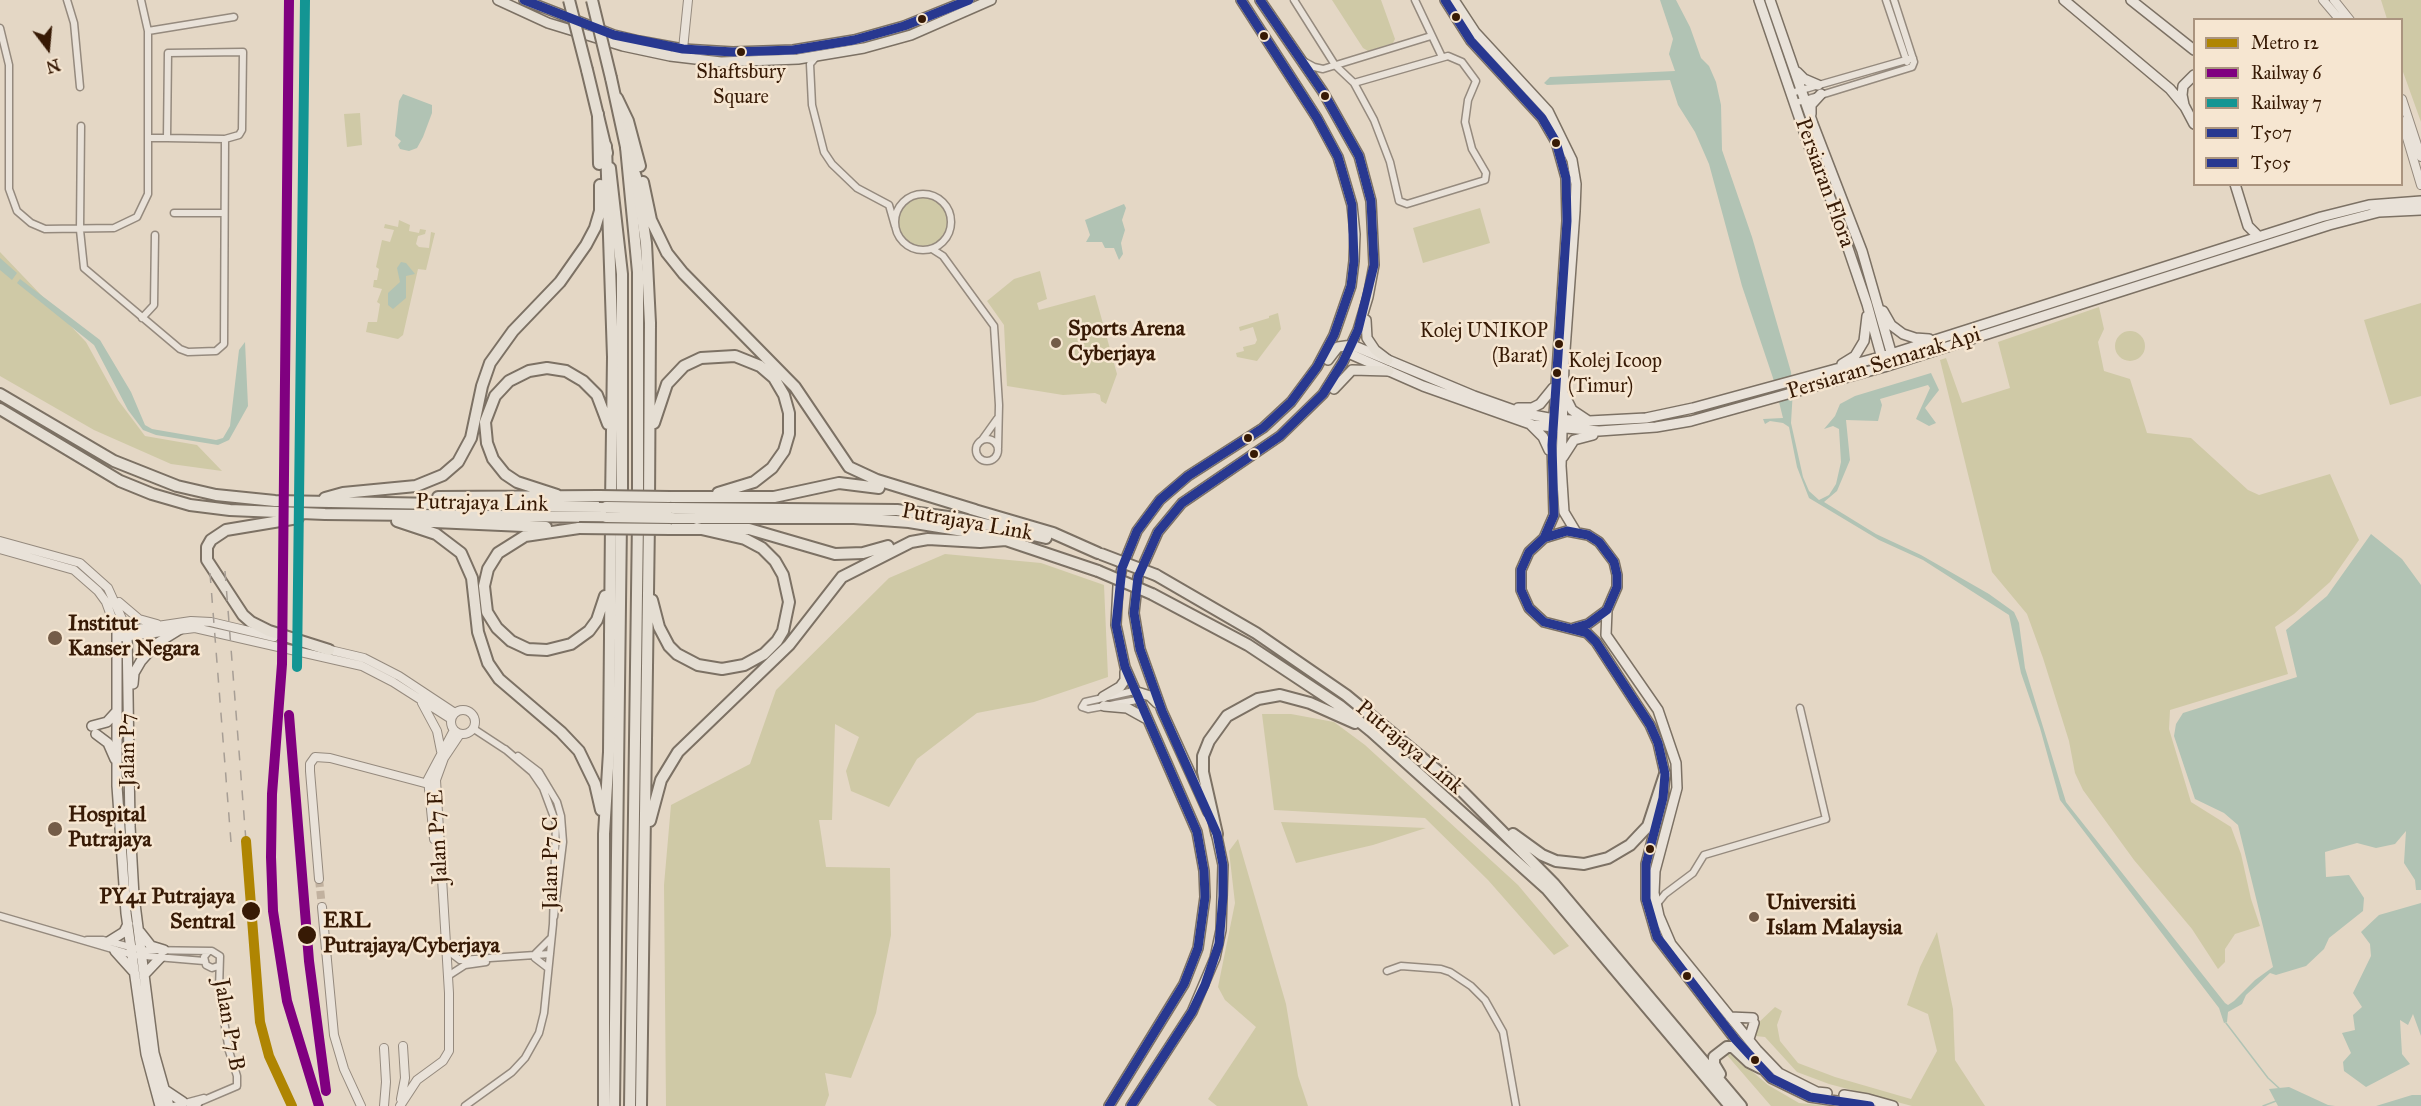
<!DOCTYPE html>
<html>
<head>
<meta charset="utf-8">
<style>
  body { margin:0 }
  #map { position:relative; width:2421px; height:1106px; overflow:hidden; background:#e4d7c5; font-family:"IM FELL Great Primer",serif }
  canvas { display:block }
  .legend { position:absolute; left:2193px; top:18px; width:210px; height:168px; box-sizing:border-box; background:#f6e6d1; border:2px solid #aa947f; margin:0; padding:8px 10px; list-style:none; font-size:18px; color:#371a05 }
  .legend li { display:flex; align-items:center; gap:12px; height:30px }
  .legend b { width:30px; border:2px solid #aa947f }
  .north { position:absolute; left:18px; top:18px; width:60px; height:60px; -webkit-text-stroke:4px #f6e6d1; paint-order:stroke; rotate:164deg; font-size:16px; font-weight:700; line-height:24px; text-align:center; color:#371a05 }
  .north::after { content:''; display:block; margin:auto; width:21px; height:27px; background:#371a05; clip-path:polygon(50% 0,100% 100%,50% 72%,0 100%) }
</style>
</head>
<body>
<div id="map">
<canvas width="2421" height="1106"></canvas>
<ul class="legend">
<li><b style="height:8px;background:#af8502"></b>Metro 12</li>
<li><b style="height:8px;background:#800080"></b>Railway 6</li>
<li><b style="height:8px;background:#139593"></b>Railway 7</li>
<li><b style="height:8px;background:#283890"></b>T507</li>
<li><b style="height:8px;background:#283890"></b>T505</li>
</ul>
<div class="north">N</div>
</div>
<script>
const context = document.querySelector('canvas').getContext('2d');
context.lineJoin = 'round';
function fillPath(path, color) {
  context.fillStyle = color;
  context.fill(path, 'evenodd');
}
function toPath(rows) {
  const path = new Path2D();
  for (const r of rows) {
    if (r.length === 3) {
      path.moveTo(r[0] + r[2], r[1]);
      path.arc(r[0], r[1], r[2], 0, 2 * Math.PI);
      continue;
    }
    path.moveTo(r[0], r[1]);
    for (let i = 2; i < r.length; i += 2) path.lineTo(r[i], r[i + 1]);
  }
  return path;
}
function strokePath(path, color, width, dash) {
  context.strokeStyle = color;
  context.lineWidth = width;
  context.lineCap = dash ? 'butt' : 'round';
  context.setLineDash(dash || []);
  context.stroke(path);
}
function label(font, color, halo, rows, align = 'center') {
  context.font = font + ' "IM FELL Great Primer",serif';
  context.lineWidth = 5;
  context.setLineDash([]);
  context.textBaseline = 'middle';
  context.strokeStyle = halo;
  context.fillStyle = color;
  for (const [text, x, y, turn = 0] of rows) {
    context.save();
    context.translate(x, y);
    context.rotate((+turn || 0) * Math.PI / 180);
    context.textAlign = isNaN(turn) ? turn : align;
    if (halo) context.strokeText(text, 0, 0);
    context.fillText(text, 0, 0);
    context.restore();
  }
}
fillPath(toPath([
  [1332,0,1381,0,1395,39,1393,43,1368,51,1363,48],
  [2381,0,2421,0,2421,122,2402,69,2402,20,2387,19],
  [360,113,362,145,347,147,344,114],
  [923,222,24],
  [1480,208,1490,243,1423,263,1413,228],
  [399,220,410,225,409,231,419,233,420,229,426,230,425,234,418,236,416,244,419,247,429,248,431,232,435,233,426,270,418,269,403,335,398,339,366,332,368,322,377,322,380,304,377,302,382,289,373,287,374,280,377,280,379,269,376,267,382,240,390,242,394,230,384,228,385,224,398,227],
  [0,252,86,342,118,400,145,436,197,445,222,471,171,464,94,430,0,376],
  [1040,271,1047,299,1037,303,1039,310,1095,295,1117,374,1106,404,1101,401,1100,395,1095,393,1063,395,1007,386,1004,325,987,301,1014,279],
  [2421,303,2421,396,2390,405,2364,320],
  [2099,307,2104,329,2098,342,2104,371,2130,379,2147,433,2191,438,2248,490,2259,495,2330,474,2359,540,2330,582,2294,614,2275,627,2288,674,2170,710,2169,729,2191,802,2231,827,2241,854,2251,899,2260,926,2235,934,2225,949,2225,962,2218,969,2192,929,2134,860,2083,790,2075,773,2069,741,2043,658,2027,614,1992,572,1940,360,1946,358,1962,403,2010,388,1998,342],
  [1278,313,1281,329,1257,361,1237,357,1236,353,1244,351,1243,347,1255,344,1257,340,1253,327,1240,331,1239,327,1269,318,1269,316],
  [2130,346,15],
  [945,554,1041,563,1104,585,1108,677,1034,702,977,713,917,759,889,807,851,791,846,771,859,737,835,724,832,820,819,820,826,867,890,868,891,935,876,1013,851,1078,825,1073,829,1095,825,1106,666,1106,664,885,671,805,750,764,776,690,889,578],
  [1262,714,1291,714,1334,722,1365,745,1518,885,1569,946,1554,955,1488,880,1425,818,1274,810],
  [1281,822,1426,828,1373,845,1296,863],
  [1238,839,1286,1004,1298,1076,1308,1106,1217,1106,1208,1099,1256,1027,1225,1000,1218,987,1235,903,1229,851],
  [1937,932,1953,1009,1955,1060,1985,1106,1912,1106,1829,1084,1797,1072,1765,1037,1755,1036,1756,1025,1775,1007,1782,1011,1777,1025,1780,1041,1798,1063,1835,1077,1911,1099,1937,1051,1928,1014,1907,1005,1920,967],
  [1735,1053,1740,1061,1768,1085,1799,1103,1831,1106,1771,1106,1726,1054]
]), '#cfc9a6');
fillPath(toPath([
  [1660,0,1676,0,1690,27,1701,58,1709,66,1716,82,1721,105,1722,150,1752,237,1791,372,1793,389,1791,423,1803,477,1809,491,1819,500,1829,495,1836,484,1841,462,1839,429,1833,426,1824,429,1835,416,1840,404,1855,396,1931,373,1939,390,1925,408,1936,423,1929,426,1916,419,1930,388,1928,385,1880,399,1882,405,1878,421,1846,420,1850,460,1837,491,1824,502,1876,534,1921,555,1989,594,2014,612,2019,623,2025,668,2066,802,2225,1003,2228,1005,2234,1001,2255,980,2273,967,2238,825,2224,813,2195,799,2174,736,2176,724,2183,713,2297,677,2286,630,2327,596,2371,534,2402,559,2421,585,2421,890,2416,890,2415,880,2404,863,2406,831,2395,844,2376,848,2357,843,2325,852,2326,877,2349,875,2364,898,2363,911,2329,938,2324,949,2306,966,2276,975,2270,973,2246,995,2242,1004,2228,1012,2227,1022,2224,1023,2219,1008,2060,800,2040,728,2021,673,2009,615,1923,560,1879,540,1809,498,1797,467,1789,427,1783,423,1770,421,1765,424,1763,419,1783,418,1773,378,1742,286,1709,164,1695,132,1678,105,1670,80,1547,85,1544,83,1550,77,1675,71,1669,54,1673,39],
  [403,94,432,105,432,113,423,137,417,148,409,151,400,149,398,145,401,141,395,136,399,101],
  [1124,204,1126,208,1122,220,1125,230,1121,243,1123,254,1119,260,1114,248,1105,248,1102,242,1086,242,1090,235,1085,220],
  [0,258,17,273,12,280,0,270],
  [401,262,406,263,415,274,406,276,406,298,393,309,388,305,388,293,400,282,397,268],
  [20,279,100,340,131,392,145,425,152,429,216,440,223,438,230,426,239,350,245,342,248,406,229,440,218,445,156,435,143,430,128,410,94,345,17,283],
  [2421,903,2421,1036,2413,1014,2408,1025,2400,1020,2402,1054,2410,1064,2366,1087,2344,1071,2343,1062,2351,1053,2342,1033,2355,1030,2353,1015,2362,1007,2353,993,2371,956,2370,944,2361,932,2379,915],
  [2289,1087,2328,1105,2335,1106,2278,1106,2269,1089],
  [2412,1095,2421,1095,2421,1106,2376,1106]
]), '#b1c3b4');
strokePath(toPath([
  [2226,1023,2268,1078,2280,1089],
  [2263,1106,2276,1101]
]), '#b1c3b4', 1.5);
strokePath(toPath([
  [319,879,322,907]
]), '#c1b19f', 8, [8, 4]);
const minor = toPath([
  [67,0,74,23,80,87],
  [1294,0,1335,65,1354,83,1374,120,1390,162,1399,201,1407,204,1485,180,1486,173,1472,149,1465,122,1468,100,1476,81,1462,62,1448,56,1354,83],
  [1415,0,1442,57],
  [1886,0,1907,62],
  [0,28,9,65,9,189,17,211,31,223,45,229,114,228,137,217,148,194,148,31,141,0],
  [148,31,234,17],
  [816,57,810,64,812,105,824,152,832,164,857,188,889,205,895,226],
  [1303,61,1314,67,1323,69,1431,36],
  [1791,93,1913,58],
  [1795,103,1912,67,1914,62,1894,0],
  [81,126,80,230,84,268,180,349,188,352,216,351,224,344,225,139],
  [149,138,167,138,225,139,239,135,242,130,243,52,168,53,167,138],
  [923,222,28],
  [174,213,224,213],
  [932,249,943,256,994,326,999,405,998,448],
  [142,318,154,305,155,235],
  [987,450,11],
  [982,440,997,419],
  [1082,707,1088,709,1137,700],
  [1082,707,1085,702,1134,691],
  [474,729,506,750],
  [518,756,539,772,557,802,561,816,563,842,554,917],
  [1657,904,1665,894,1693,873,1704,855,1826,819,1800,708],
  [0,916,133,955,204,961],
  [87,940,103,940,142,950,212,951,220,956,219,990,229,1051,237,1076,237,1086,190,1106],
  [447,950,460,960,550,954],
  [208,952,204,957,206,965,212,968,218,966],
  [535,954,551,938],
  [535,958,548,968],
  [1387,971,1401,966,1441,969,1450,972,1471,986,1485,1000,1503,1032,1516,1106],
  [448,976,465,965,486,962],
  [174,1106,204,1098],
  [465,1106,512,1072,525,1058,539,1033,544,1013,553,924,556,823,543,788,532,772,505,749]
]);
const tertiary = toPath([
  [2323,0,2340,20],
  [2334,0,2350,20],
  [683,49,688,0],
  [2402,99,2421,157],
  [2402,121,2421,185],
  [0,541,80,563,108,588,127,630],
  [0,549,74,570,98,591,106,602,117,632,191,621,211,622,274,637],
  [119,602,139,619,157,624],
  [122,637,195,628,362,666,393,682,451,719],
  [326,649,364,658,399,676,455,713],
  [422,703,437,731,441,751],
  [463,722,12],
  [439,839,434,839,428,779,454,730],
  [319,879,310,771,310,764,315,757,330,758,436,786],
  [322,907,334,1035,344,1069,361,1106],
  [401,1099,405,1078,403,1046],
  [384,1106,386,1082,384,1048],
  [400,1106,417,1080,443,1061,449,1051,449,993,436,780,444,758,460,734]
]);
const secondary = toPath([
  [1445,0,1471,41,1542,118,1556,142,1566,178,1567,221,1552,445,1554,515,1544,538],
  [1454,0,1475,32,1548,111,1572,160,1576,184,1575,211,1564,364,1561,466,1564,512,1576,532],
  [1759,0,1809,146,1835,210,1867,304,1883,362],
  [1770,0,1813,124,1862,251,1893,359],
  [2064,0,2170,89,2185,107,2194,124],
  [2131,0,2194,50],
  [1797,72,1804,79,1818,85],
  [2184,105,2182,95,2183,86,2194,75],
  [1811,114,1811,105,1821,94],
  [2235,184,2248,226,2258,236],
  [1883,311,1891,325,1903,334,1915,338,1929,339],
  [1352,345,1474,396,1522,413,1554,419,1589,421,1646,418,1693,408,1891,354,2321,217,2369,205,2421,201],
  [1348,353,1423,386,1533,425,1599,431,1656,427,1691,421,1884,367,2329,225,2379,212,2421,210],
  [1842,364,1855,356,1864,341,1867,316],
  [1565,396,1572,410,1587,420],
  [1518,408,1532,408,1540,404,1553,388],
  [1531,425,1543,437,1549,450],
  [1563,457,1574,440,1593,435],
  [1607,610,1606,635,1658,710,1676,763,1677,788,1655,871,1654,893,1659,916,1671,944,1757,1050,1779,1073,1817,1092,1827,1093],
  [1574,628,1588,624,1607,610,1617,587,1617,575,1614,562,1599,542,1588,535,1567,531,1544,538,1529,552,1521,570,1521,590,1529,608,1544,622,1587,633,1596,642,1650,725,1658,743,1665,774,1663,798,1646,864,1646,899,1657,937,1735,1039,1771,1078,1810,1097,1870,1106],
  [127,630,130,826,134,896,154,1053,169,1106],
  [117,632,117,786,126,913,146,1054,160,1106],
  [133,684,134,673,141,661,156,644,182,628],
  [92,726,107,722,117,711],
  [96,734,108,743,115,759],
  [140,932,151,946,164,950],
  [108,942,124,932,128,924],
  [115,951,133,971],
  [144,975,161,957],
  [1730,1017,1753,1018],
  [1749,1039,1754,1023],
  [165,1090,183,1102],
  [1844,1095,1868,1099,1893,1106],
  [195,1106,197,1103]
]);
const primary = toPath([
  [498,0,548,23,623,46,670,56,721,62,798,59,864,48,911,35,991,0],
  [524,0,614,35,639,41,683,49,733,52,793,50,854,40,904,26,969,0],
  [1366,320,1367,338,1375,350,1388,360],
  [1328,360,1338,347,1352,345],
  [1334,389,1352,370,1389,371],
  [1134,691,1150,696,1157,703],
  [1103,697,1120,687,1125,680,1125,672],
  [1104,706,1127,708,1145,718],
  [1208,812,1162,711,1140,649,1134,613,1138,577,1158,532,1182,503,1280,436,1323,394,1343,362,1358,330,1368,297,1374,265,1371,201,1359,156,1323,92,1260,0],
  [1109,1106,1184,984,1198,948,1205,897,1204,871,1197,832,1125,667,1116,625,1118,586,1122,568,1137,531,1160,500,1188,476,1263,428,1291,402,1317,367,1334,335,1351,286,1354,261,1355,234,1352,205,1338,157,1317,118,1241,0],
  [1131,1106,1192,1012,1215,958,1221,930,1223,865,1215,827]
]);
const trunk = toPath([
  [587,70,607,153],
  [611,78,626,147,638,272,638,504],
  [610,168,622,274,622,506],
  [614,1106,621,521],
  [630,1106,638,520]
]);
const motorway = toPath([
  [617,98,628,121,640,166],
  [598,114,599,164],
  [606,146,613,357,611,503],
  [626,147,636,177,646,243,650,323,649,506],
  [643,182,651,220,667,253,683,273,795,387,849,467,877,480,975,510],
  [0,394,114,461,177,486,216,495,275,501,606,507],
  [0,409,120,481,152,494,190,505,230,510,325,514,606,517],
  [654,423,667,384,684,366,701,358,735,356,760,366,774,378,784,395,789,413,789,434,784,451,772,468,754,482,718,493],
  [557,495,517,482,505,474,493,459,487,443,485,422,495,396,509,381,529,371,547,368,566,371,583,381,597,395,608,424],
  [438,497,599,496],
  [670,497,774,497,839,483,879,488],
  [325,498,343,493,416,486,443,475,458,462,471,438,482,386,490,363,513,331,560,282,586,245,595,228,600,211,600,185],
  [671,508,897,510,963,519,1046,538],
  [971,509,1053,533,1098,553],
  [298,518,226,530,211,540,207,547,207,560,243,615,251,622,269,631,329,650],
  [672,518,854,518,909,522,994,536,1098,571],
  [397,521,436,534,461,553,472,578,478,632,488,663,499,679,561,732,579,751,595,784,601,810],
  [412,521,546,527],
  [579,528,525,536,498,553,488,569,484,586,487,612,497,628,511,641,528,649,547,650,571,644,589,631,597,620,605,596],
  [670,529,749,529,835,554,863,553,888,546],
  [1156,575,1256,633,1346,695,1462,791,1554,884,1741,1106],
  [1152,594,1248,645,1340,706,1371,731,1547,889,1730,1106],
  [652,600,659,627,669,646,677,654,698,665,722,669,744,665,764,654,777,641,783,631,789,602,783,575,775,561,762,548,745,539,697,528],
  [650,821,661,780,678,752,789,645,842,577,911,542,928,539,980,542,1006,540],
  [1217,834,1203,772,1203,756,1209,741,1227,716,1258,699,1280,695,1310,703,1355,723],
  [1513,834,1542,855,1556,861,1584,864,1608,858,1630,845,1648,826,1665,774],
  [1720,1074,1714,1064,1714,1057,1727,1047,1733,1047,1749,1062,1761,1068],
  [604,1106,604,834,609,752,611,521],
  [641,1106,649,521]
]);
strokePath(minor, '#958a7e', 9);
strokePath(tertiary, '#958a7e', 10);
strokePath(secondary, '#7c7164', 12);
strokePath(primary, '#7c7164', 12);
strokePath(trunk, '#7c7164', 14);
strokePath(motorway, '#7c7164', 14);
strokePath(minor, '#e9e2d9', 6);
strokePath(tertiary, '#e9e2d9', 8);
strokePath(secondary, '#e9e2d9', 9);
strokePath(primary, '#e5ded3', 9);
strokePath(trunk, '#e5ded3', 10);
strokePath(motorway, '#e5ded3', 10);
strokePath(toPath([
  [225,571,246,841],
  [210,573,231,842]
]), '#a79e95', 1.5, [10, 10]);
const trunkBridge = toPath([
  [569,0,587,70],
  [592,0,611,78]
]);
const motorwayBridge = toPath([
  [599,496,670,497],
  [606,507,671,508],
  [606,517,672,518],
  [579,528,670,529],
  [1101,554,1156,575],
  [1098,571,1152,594]
]);
strokePath(trunkBridge, '#7c7164', 14, []);
strokePath(motorwayBridge, '#7c7164', 14, []);
strokePath(trunkBridge, '#e5ded3', 10);
strokePath(motorwayBridge, '#e5ded3', 10);
strokePath(toPath([
  [524,0,614,35,683,49,733,52,793,50,854,40,904,26,969,0],
  [1109,1106,1184,984,1198,948,1205,897,1204,871,1197,832,1125,667,1116,625,1122,568,1137,531,1160,500,1188,476,1263,428,1291,402,1317,367,1334,335,1351,286,1354,261,1352,205,1338,157,1317,118,1241,0],
  [1131,1106,1192,1012,1205,985,1219,944,1223,896,1223,865,1217,834,1162,711,1140,649,1134,613,1138,577,1158,532,1182,503,1280,436,1323,394,1343,362,1358,330,1374,265,1371,201,1359,156,1323,92,1260,0]
]), '#283890', 9);
strokePath(toPath([
  [1445,0,1471,41,1542,118,1556,142,1566,178,1567,221,1552,445,1554,515,1544,538],
  [1574,628,1588,624,1607,610,1617,587,1617,575,1614,562,1599,542,1588,535,1567,531,1544,538,1529,552,1521,570,1521,590,1529,608,1544,622,1587,633,1596,642,1650,725,1658,743,1665,774,1663,798,1646,864,1646,899,1657,937,1735,1039,1771,1078,1810,1097,1870,1106]
]), '#283890', 9);
strokePath(toPath([
  [289,0,282,664,272,794,271,857,273,911,287,1001,319,1106],
  [289,715,309,961,326,1091]
]), '#800080', 10);
strokePath(toPath([
  [297,667,305,0]
]), '#139593', 10);
strokePath(toPath([
  [246,841,260,1022,269,1056,292,1106]
]), '#af8502', 10);
for (const [x, y, r, color] of [
  [1456,17,5,"#371a05"],
  [922,19,5,"#371a05"],
  [1264,36,5,"#371a05"],
  [741,52,5,"#371a05"],
  [1325,96,5,"#371a05"],
  [1556,143,5,"#371a05"],
  [1056,343,6,"#745c48"],
  [1559,344,5,"#371a05"],
  [1557,373,5,"#371a05"],
  [1248,438,5,"#371a05"],
  [1254,454,5,"#371a05"],
  [55,638,8,"#745c48"],
  [55,829,8,"#745c48"],
  [1650,849,5,"#371a05"],
  [251,911,10,"#371a05"],
  [1754,917,6,"#745c48"],
  [307,935,10,"#371a05"],
  [1687,976,5,"#371a05"],
  [1755,1060,5,"#371a05"]
]) {
  const dot = new Path2D();
  dot.arc(x, y, r, 0, 2 * Math.PI);
  context.fillStyle = color;
  context.fill(dot);
  strokePath(dot, '#f6e6d1', 2);
}
label('20px', '#371a05', '#f6e6d1', [
  ["Shaftsbury",741,73],
  ["Square",741,98],
  ["Kolej UNIKOP",1548,332,"right"],
  ["(Barat)",1548,357,"right"],
  ["Kolej Icoop",1568,362,"left"],
  ["(Timur)",1568,387,"left"]
]);
label('22px', '#371a05', '#f6e6d1', [
  ["Persiaran Flora",1824,183,70],
  ["Persiaran Semarak Api",1884,364,-17],
  ["Putrajaya Link",482,504,1],
  ["Putrajaya Link",967,523,10],
  ["Putrajaya Link",1409,748,40],
  ["Jalan P7",129,750,-90],
  ["Jalan P7 E",439,837,-93],
  ["Jalan P7 C",552,863,-90],
  ["Jalan P7 B",228,1025,80]
]);
label('bold 22px', '#371a05', '#f6e6d1', [
  ["Sports Arena",1068,330],
  ["Cyberjaya",1068,355],
  ["Institut",68,625],
  ["Kanser Negara",68,650],
  ["Hospital",68,816],
  ["Putrajaya",68,841],
  ["Universiti",1766,904],
  ["Islam Malaysia",1766,929]
], 'left');
label('bold 22px', '#371a05', '#f6e6d1', [
  ["PY41 Putrajaya",235,898],
  ["Sentral",235,923],
  ["ERL",323,922,"left"],
  ["Putrajaya/Cyberjaya",323,947,"left"]
], 'right');
</script>
</body>
</html>
